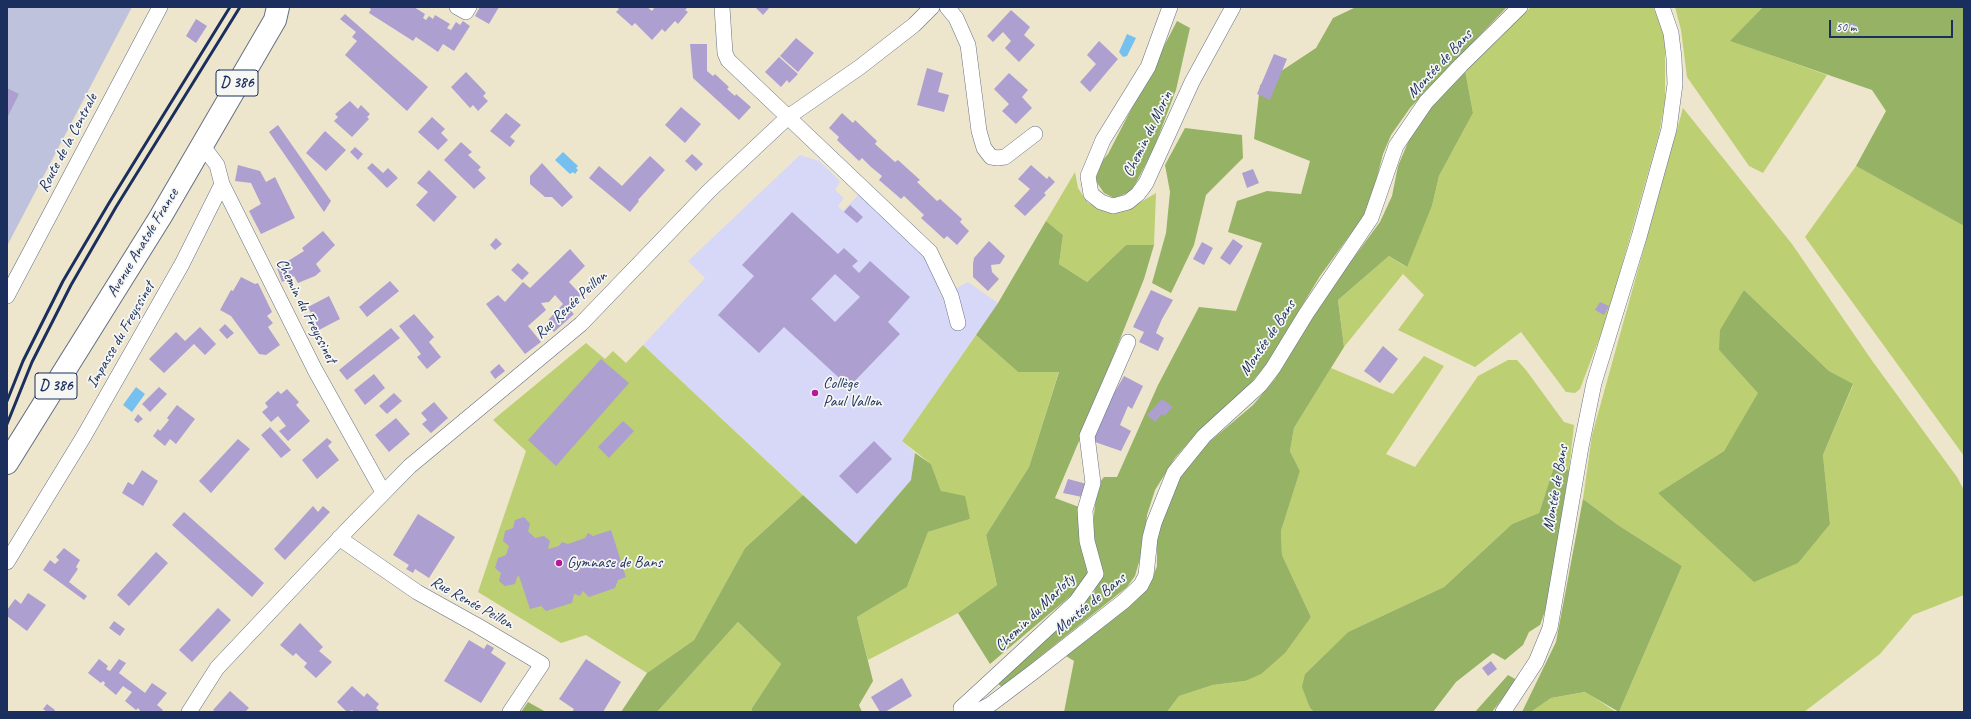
<!DOCTYPE html>
<html>
<head>
<meta charset="utf-8">
<style>
  body { margin:0 }
  #map { position:relative; width:1971px; height:719px; overflow:hidden; background:#eee6cc; font-family:Caveat,sans-serif }
  canvas { display:block }
  .frame { position:absolute; inset:0; border:8px solid #1b2f5e; pointer-events:none }
  .scale { position:absolute; left:1829px; top:20px; width:124px; height:18px; box-sizing:border-box; border:2px solid #1b2f5e; border-top:0; padding-left:5px; font-size:12px; line-height:14px; white-space:nowrap; color:#1b2f5e; -webkit-text-stroke:3px #f6f6f2; paint-order:stroke }
</style>
</head>
<body>
<div id="map">
<canvas width="1971" height="719"></canvas>
<div class="frame"></div>
<div class="scale">50 m</div>
</div>
<script>
const context = document.querySelector('canvas').getContext('2d');
context.lineJoin = 'round';
function fillPath(path, color) {
  context.fillStyle = color;
  context.fill(path, 'evenodd');
}
function toPath(rows) {
  const path = new Path2D();
  for (const r of rows) {
    path.moveTo(r[0], r[1]);
    for (let i = 2; i < r.length; i += 2) path.lineTo(r[i], r[i + 1]);
  }
  return path;
}
function strokePath(path, color, width, dash) {
  context.strokeStyle = color;
  context.lineWidth = width;
  context.lineCap = dash ? 'butt' : 'round';
  context.setLineDash(dash || []);
  context.stroke(path);
}
function label(font, color, halo, rows, align = 'center') {
  context.font = font + ' Caveat,sans-serif';
  context.lineWidth = 3.5;
  context.setLineDash([]);
  context.textBaseline = 'middle';
  context.strokeStyle = halo;
  context.fillStyle = color;
  for (const [text, x, y, turn = 0] of rows) {
    context.save();
    context.translate(x, y);
    context.rotate((+turn || 0) * Math.PI / 180);
    context.textAlign = isNaN(turn) ? turn : align;
    if (halo) context.strokeText(text, 0, 0);
    context.fillText(text, 0, 0);
    context.restore();
  }
}
fillPath(toPath([
  [800,155,819,161,838,179,840,182,835,190,844,198,838,206,843,211,860,193,920,250,931,268,941,296,968,282,998,303,902,441,915,453,911,480,856,544,643,345,705,278,688,261]
]), '#d7d7f8');
fillPath(toPath([
  [7,7,132,7,7,246]
]), '#bfc2dd');
fillPath(toPath([
  [1531,7,1653,7,1661,24,1665,41,1665,101,1659,134,1607,318,1580,389,1575,393,1566,392,1521,332,1475,367,1398,330,1424,295,1403,274,1344,347,1338,300,1389,256,1406,267,1432,206,1439,176,1473,113,1465,70],
  [1675,7,1763,7,1731,41,1827,75,1763,173,1749,166,1687,77,1681,30],
  [1683,108,1792,244,1873,362,1957,477,1964,490,1964,595,1913,615,1880,654,1804,712,1619,712,1682,566,1618,525,1583,499,1592,435],
  [1744,290,1829,371,1853,385,1823,455,1830,524,1658,493,1724,451,1759,393,1719,350],
  [1856,166,1964,226,1964,456,1805,237],
  [1075,172,1078,188,1088,203,1110,212,1126,211,1156,193,1154,245,1126,245,1087,282,1059,264,1063,235,1046,221],
  [976,335,1018,372,1059,371,1029,467,986,535,997,585,958,613,868,660,857,617,907,587,928,532,970,519,941,491,931,464,902,441],
  [586,343,605,359,613,351,626,363,643,345,803,495,745,548,694,640,647,673,586,635,561,643,478,592,526,451,493,420],
  [1424,356,1444,366,1386,454,1415,467,1478,376,1508,360,1517,360,1526,370,1564,422,1574,425,1569,470,1555,465,1539,513,1512,524,1444,587,1348,632,1305,674,1310,708,1314,712,1167,712,1179,696,1213,685,1245,681,1311,617,1282,555,1281,531,1300,471,1290,451,1294,428,1331,368,1393,394],
  [738,622,781,664,752,708,752,712,657,712],
  [1586,692,1616,712,1531,712,1551,698]
]), '#bdcf73');
fillPath(toPath([
  [1356,7,1507,7,1410,108,1391,135,1383,154,1370,204,1366,213,1320,276,1267,364,1245,390,1189,442,1175,458,1155,490,1147,515,1144,545,1135,576,1127,587,1002,687,997,683,1094,592,1102,571,1095,550,1093,525,1097,486,1104,477,1117,477,1158,385,1199,307,1236,311,1262,243,1228,232,1237,201,1267,191,1301,194,1310,161,1254,139,1260,85,1316,48,1333,18],
  [1763,7,1964,7,1964,226,1856,166,1886,111,1872,90,1730,41],
  [1177,21,1190,28,1176,90,1154,148,1136,183,1130,192,1114,198,1104,193,1096,181,1097,167,1108,154],
  [1465,70,1473,113,1439,176,1432,206,1407,267,1389,256,1338,300,1344,347,1294,428,1290,451,1300,471,1281,531,1282,555,1311,617,1285,653,1261,674,1245,681,1213,685,1179,696,1167,712,1064,712,1074,661,1066,656,1140,596,1150,584,1157,566,1157,536,1167,503,1181,476,1201,449,1253,405,1275,379,1326,295,1380,222,1392,196,1398,166,1412,133,1425,109],
  [1185,128,1242,135,1243,158,1206,195,1194,245,1171,293,1152,283,1166,233,1170,192,1165,165],
  [1046,221,1063,235,1059,264,1087,282,1126,245,1154,245,1144,279,1085,427,1055,498,1079,507,1088,565,1086,579,1074,593,990,664,958,613,997,585,986,535,1029,467,1059,372,1018,372,976,335,998,303],
  [1744,290,1829,371,1853,384,1823,455,1830,524,1798,563,1754,582,1658,493,1724,451,1758,393,1719,350,1720,330],
  [915,453,931,464,941,491,965,496,970,519,928,532,907,587,857,617,873,681,859,705,862,712,752,712,752,708,781,664,738,622,657,712,621,712,647,673,694,640,745,548,803,495,856,544,911,480],
  [1555,464,1569,470,1547,606,1540,625,1529,632,1523,645,1505,660,1493,653,1456,682,1433,712,1314,712,1310,708,1302,687,1305,674,1348,632,1444,587,1512,524,1539,513],
  [1583,499,1618,525,1682,566,1619,712,1585,692,1551,698,1531,712,1522,712,1556,642],
  [1508,675,1517,680,1492,712,1475,712],
  [528,702,546,712,521,712]
]), '#96b265');
fillPath(toPath([
  [1127,34,1136,38,1127,56,1123,57,1119,52],
  [563,152,578,166,576,168,578,170,575,174,573,172,570,174,555,160],
  [136,387,145,394,132,412,123,405]
]), '#76c0ef');
fillPath(toPath([
  [368,7,406,7,408,8,414,7,425,14,423,18,426,20,429,16,433,19,435,15,450,24,447,28,451,30,456,22,460,25,463,21,470,26,454,51,443,44,438,52,416,37,413,41,369,13,371,9],
  [480,7,499,7,489,24,475,16],
  [616,7,647,7,652,11,655,7,688,7,685,10,688,12,678,24,675,21,665,32,662,29,652,40,635,23,632,26,616,12,619,9],
  [755,7,770,7,763,15],
  [1011,10,1030,27,1024,35,1035,45,1019,62,1005,48,1011,41,1003,32,993,42,987,36],
  [345,14,428,87,407,111,345,55,357,41,352,37,356,32,340,19],
  [196,19,207,26,196,43,186,36],
  [1850,23,1857,25,1856,31,1849,29],
  [796,38,814,53,798,72,780,56],
  [1099,41,1118,59,1090,92,1080,82,1096,64,1087,55],
  [690,44,707,44,707,71,713,76,715,74,716,75,729,87,727,89,735,96,736,94,751,107,739,120,693,78],
  [1274,54,1287,59,1270,100,1257,94],
  [779,57,798,74,789,83,787,80,781,87,765,72],
  [927,68,943,73,938,92,949,95,944,112,917,105],
  [466,72,486,93,483,96,488,101,478,111,473,105,470,108,451,87],
  [1009,73,1028,90,1022,97,1032,108,1016,124,1002,111,1009,104,994,89],
  [7,88,19,94,7,118],
  [350,101,358,109,361,105,370,114,367,117,369,119,352,137,334,121,338,117,335,114],
  [681,107,701,124,685,143,665,125],
  [506,113,521,125,510,137,515,141,510,147,490,131],
  [842,113,853,123,855,120,877,141,875,144,895,162,898,160,920,180,917,182,937,201,940,199,962,219,960,222,969,231,957,245,947,236,944,239,932,228,921,218,924,215,904,196,901,199,879,180,882,176,871,167,862,158,859,161,837,140,839,137,829,128],
  [432,117,445,129,441,133,448,140,438,150,418,132],
  [278,125,331,201,324,212,269,132],
  [325,131,346,150,326,171,306,153],
  [461,142,472,152,468,155,481,167,478,170,486,178,474,189,444,160],
  [355,147,363,154,358,160,350,152],
  [692,154,703,164,696,171,685,161],
  [650,156,665,170,638,200,639,201,630,212,589,178,599,166,622,186],
  [372,163,383,173,388,168,398,178,387,188,367,168],
  [542,163,573,197,562,207,552,197,545,197,530,184,530,176],
  [238,165,260,171,266,182,275,177,295,218,261,234,249,211,261,204,251,183,235,181],
  [1031,165,1047,179,1049,176,1055,182,1044,193,1046,195,1025,216,1014,206,1030,189,1018,179],
  [1253,169,1259,183,1247,188,1242,173],
  [429,170,457,197,434,222,416,205,428,192,417,183],
  [850,205,863,217,857,223,844,212],
  [792,212,838,254,844,248,858,261,852,266,859,273,870,261,910,297,888,322,900,334,849,387,784,327,759,353,718,315,754,276,742,265],
  [835,274,860,297,835,322,811,299],
  [323,231,335,245,316,264,321,271,315,276,298,283,294,276,282,282,277,268,289,263,288,261,304,251,302,248],
  [496,238,502,244,495,250,490,245],
  [1233,239,1243,246,1230,265,1220,258],
  [989,241,1005,256,1000,264,991,265,992,272,999,279,988,291,973,277,973,264,974,258],
  [1202,242,1213,248,1204,265,1193,259],
  [570,249,585,266,569,282,581,295,568,308,574,314,554,332,548,325,549,319,563,304,555,295,549,302,541,303,546,310,528,326,541,342,525,354,486,304,498,295,505,302,523,282,530,288],
  [518,263,529,273,522,280,511,270],
  [241,277,255,284,258,283,272,312,267,316,273,323,268,327,280,345,266,355,259,354,231,316,220,310,231,290,233,291],
  [390,281,399,291,367,317,359,307],
  [1151,290,1173,300,1162,319,1156,333,1164,338,1158,351,1139,342,1144,332,1133,327],
  [329,296,340,319,319,330,308,307],
  [1600,302,1609,306,1604,315,1595,310],
  [414,314,434,337,429,342,441,357,427,369,417,357,421,354,399,326],
  [225,324,234,333,227,339,219,330],
  [200,327,216,344,205,355,194,344,164,373,149,359,176,332,185,341],
  [391,328,400,338,347,380,339,370],
  [1383,346,1398,359,1380,383,1364,371],
  [601,359,629,383,556,466,528,440],
  [499,364,505,371,495,379,490,372],
  [374,374,385,388,365,405,354,390],
  [1124,376,1143,386,1132,409,1128,406,1120,425,1131,431,1121,451,1092,441,1110,400],
  [159,387,167,394,150,412,142,404],
  [287,389,299,402,296,405,310,421,288,441,279,431,286,426,278,416,271,422,262,412,268,407,265,403,278,391,281,394],
  [394,393,402,401,387,414,379,406],
  [1162,399,1173,407,1164,416,1162,414,1155,422,1147,415],
  [434,402,448,418,431,433,422,424,427,420,421,413],
  [177,405,195,419,176,444,170,439,165,446,153,436,158,429,160,431,169,420,167,418],
  [138,414,143,419,138,423,134,420],
  [396,418,410,434,389,452,375,435],
  [623,421,634,431,609,458,598,447],
  [270,427,291,450,281,458,261,435],
  [327,438,332,442,328,446,339,460,317,479,302,460],
  [238,439,250,449,211,493,199,481],
  [874,441,892,459,857,494,839,476],
  [142,470,158,481,143,506,122,493,128,482,133,485],
  [1068,479,1087,484,1082,497,1063,493],
  [313,506,318,512,323,506,330,512,285,560,274,549],
  [184,512,264,583,252,597,172,525],
  [418,514,455,537,429,578,415,569,413,573,406,569,409,565,393,555],
  [524,517,530,524,528,531,535,538,544,536,550,541,548,549,559,546,562,542,568,544,585,538,588,533,593,536,611,530,626,577,618,580,615,588,589,597,583,591,580,596,574,594,572,603,546,611,541,606,530,609,519,576,517,577,515,584,505,586,499,581,501,573,495,568,498,558,506,555,509,546,503,541,505,531,513,528,515,520],
  [64,548,80,560,76,567,78,569,69,582,87,596,84,600,43,570,50,560,55,564,59,560,56,557],
  [156,552,168,563,129,606,117,595],
  [28,593,46,605,27,631,7,616,7,610,15,599,21,604],
  [218,608,231,620,192,662,179,650],
  [114,621,125,629,120,636,109,628],
  [300,623,323,647,319,651,332,662,316,678,304,667,307,663,301,658,296,653,293,656,280,645],
  [469,640,484,649,487,644,494,648,491,653,506,663,481,703,444,681],
  [99,659,108,666,106,669,110,671,119,659,126,663,119,673,145,693,152,683,167,693,157,705,163,710,161,712,141,712,138,708,136,710,125,701,132,692,127,689,123,686,116,695,104,685,105,683,103,681,101,683,88,673],
  [586,659,621,682,603,712,572,712,574,709,559,699],
  [1491,661,1497,669,1488,676,1482,668],
  [902,678,912,696,885,712,880,712,871,697],
  [352,686,364,697,367,693,379,704,376,708,380,712,355,712,352,710,347,712,337,702],
  [230,691,249,708,245,712,216,712,213,710],
  [47,704,55,710,54,712,47,712,43,709]
]), '#ad9fcf');
const street = toPath([
  [457,7,466,12,469,7],
  [722,7,725,53,728,60,930,252,951,296,958,323],
  [947,7,956,18,968,45,979,131,984,148,991,157,998,158,1005,157,1035,134],
  [1170,7,1148,67,1103,140,1088,176,1091,194,1101,202,1113,206,1128,202,1138,194,1146,183,1192,82,1233,7],
  [200,147,208,153,217,165,222,184,315,370,383,492],
  [7,296,160,7],
  [339,538,417,592,478,626,542,664,510,712],
  [7,562,84,436,182,264,222,184],
  [189,712,217,668,351,526,410,466,581,324,710,190,788,117,860,67,914,25,932,7],
  [961,712,961,708,973,697,1076,602,1096,574,1087,541,1085,510,1093,483,1087,436,1128,342],
  [976,712,991,704,1036,670,1124,601,1141,585,1146,575,1150,538,1154,523,1174,473,1204,436,1260,385,1273,368,1306,314,1371,218,1396,146,1426,102,1461,65,1520,7],
  [1503,712,1536,662,1550,628,1581,447,1594,383,1639,237,1669,129,1675,84,1674,58,1671,33,1662,7]
]);
const primary = toPath([
  [7,463,161,216,275,20,278,7]
]);
strokePath(street, '#656f84', 16);
strokePath(primary, '#656f84', 24);
strokePath(street, '#fff', 15);
strokePath(primary, '#fff', 22);
strokePath(toPath([
  [7,401,23,361,63,281,109,203,230,7],
  [7,424,32,362,71,285,116,207,240,7]
]), '#1b2f5e', 3);
for (const [x, y, r, color] of [
  [815,393,4,"#b5179e"],
  [559,563,4,"#b5179e"]
]) {
  const dot = new Path2D();
  dot.arc(x, y, r, 0, 2 * Math.PI);
  context.fillStyle = color;
  context.fill(dot);
  strokePath(dot, '#f6f6f2', 1.5);
}
for (const [x, y, w] of [
  [237,83,42],
  [56,386,42]
]) {
  const box = new Path2D();
  box.roundRect(x - w / 2, y - 13, w, 26, 3);
  context.fillStyle = '#f6f6f2';
  context.fill(box);
  strokePath(box, '#1b2f5e', 1);
}
label('bold 15px', '#1b2f5e', null, [
  ["D 386",237,83],
  ["D 386",56,386]
]);
label('16px', '#1b2f5e', '#f6f6f2', [
  ["Montée de Bans",1440,64,-47],
  ["Chemin du Morin",1148,134,-64],
  ["Route de la Centrale",68,143,-62],
  ["Avenue Anatole France",143,243,-59],
  ["Rue Renée Peillon",571,305,-43],
  ["Chemin du Freyssinet",306,311,63],
  ["Impasse du Freyssinet",121,335,-60],
  ["Montée de Bans",1268,338,-56],
  ["Montée de Bans",1556,488,-80],
  ["Rue Renée Peillon",472,603,29],
  ["Montée de Bans",1090,604,-39],
  ["Chemin du Marloty",1035,613,-44]
]);
label('16px', '#1b2f5e', '#f6f6f2', [
  ["Collège",823,384],
  ["Paul Vallon",823,402],
  ["Gymnase de Bans",567,563]
], 'left');
</script>
</body>
</html>
